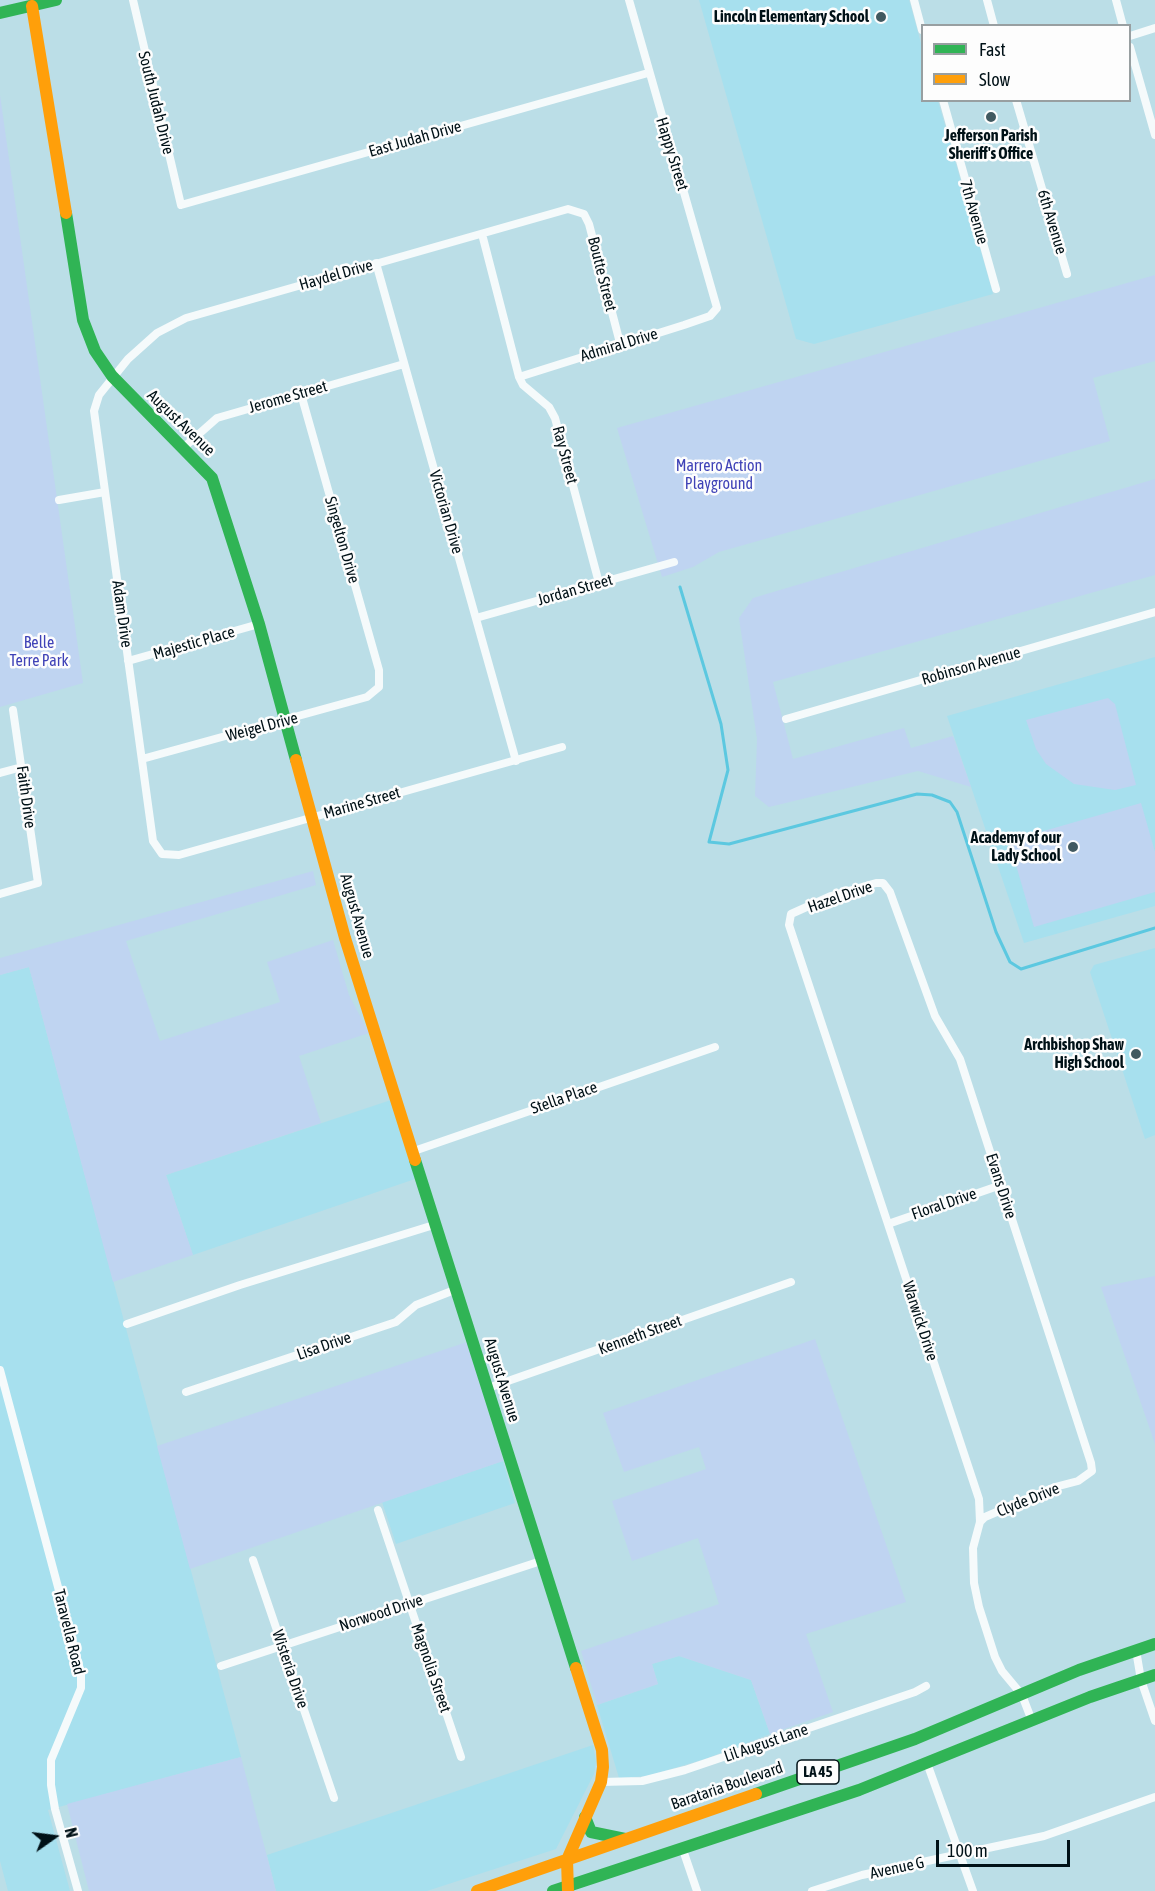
<!DOCTYPE html>
<html>
<head>
<meta charset="utf-8">
<style>
  body { margin:0 }
  #map { position:relative; width:1155px; height:1891px; overflow:hidden; background:#bbdee7; font-family:"Asap Condensed",sans-serif }
  canvas { display:block }
  .legend { position:absolute; left:921px; top:24px; width:210px; height:78px; box-sizing:border-box; background:#fdfdfd; border:2px solid #989fa1; margin:0; padding:8px 10px; list-style:none; font-size:18px; color:#001117 }
  .legend li { display:flex; align-items:center; gap:12px; height:30px }
  .legend b { width:30px; border:2px solid #989fa1 }
  .north { position:absolute; left:24px; top:1807px; width:60px; height:60px; -webkit-text-stroke:4px #fdfdfd; paint-order:stroke; rotate:76deg; font-size:16px; font-weight:700; line-height:24px; text-align:center; color:#001117 }
  .north::after { content:''; display:block; margin:auto; width:21px; height:27px; background:#001117; clip-path:polygon(50% 0,100% 100%,50% 72%,0 100%) }
  .scale { position:absolute; left:936px; top:1840px; width:134px; height:27px; box-sizing:border-box; border:3px solid #001117; border-top:0; padding-left:8px; font-size:18px; line-height:21px; white-space:nowrap; color:#001117; -webkit-text-stroke:4px #fdfdfd; paint-order:stroke }
</style>
</head>
<body>
<div id="map">
<canvas width="1155" height="1891"></canvas>
<ul class="legend">
<li><b style="height:8px;background:#30b455"></b>Fast</li>
<li><b style="height:8px;background:#ff9f0a"></b>Slow</li>
</ul>
<div class="north">N</div>
<div class="scale">100 m</div>
</div>
<script>
const context = document.querySelector('canvas').getContext('2d');
context.lineJoin = 'round';
function fillPath(path, color) {
  context.fillStyle = color;
  context.fill(path, 'evenodd');
}
function toPath(rows) {
  const path = new Path2D();
  for (const r of rows) {
    path.moveTo(r[0], r[1]);
    for (let i = 2; i < r.length; i += 2) path.lineTo(r[i], r[i + 1]);
  }
  return path;
}
function strokePath(path, color, width, dash) {
  context.strokeStyle = color;
  context.lineWidth = width;
  context.lineCap = dash ? 'butt' : 'round';
  context.setLineDash(dash || []);
  context.stroke(path);
}
function label(font, color, halo, rows, align = 'center') {
  context.font = font + ' "Asap Condensed",sans-serif';
  context.lineWidth = 5;
  context.setLineDash([]);
  context.textBaseline = 'middle';
  context.strokeStyle = halo;
  context.fillStyle = color;
  for (const [text, x, y, turn = 0] of rows) {
    context.save();
    context.translate(x, y);
    context.rotate((+turn || 0) * Math.PI / 180);
    context.textAlign = isNaN(turn) ? turn : align;
    if (halo) context.strokeText(text, 0, 0);
    context.fillText(text, 0, 0);
    context.restore();
  }
}
fillPath(toPath([
  [699,0,909,0,922,47,922,100,938,101,993,294,814,344,796,339],
  [1155,657,1155,906,1024,943,947,716],
  [1155,948,1155,1135,1145,1139,1090,972,1094,965],
  [29,967,241,1757,48,1810,70,1891,8,1891,0,1861,0,975],
  [391,1100,415,1179,193,1255,166,1175],
  [503,1461,515,1503,396,1544,382,1502],
  [679,1656,751,1680,770,1734,705,1759,647,1776,619,1778,597,1705,658,1684,652,1664],
  [593,1745,596,1762,594,1774,556,1849,427,1891,276,1891,267,1855]
]), '#a7e0ee');
fillPath(toPath([
  [0,95,83,683,0,707],
  [1155,275,1155,361,1093,378,1110,441,719,552,693,567,662,577,617,428],
  [1155,479,1155,575,773,682,793,759,904,728,911,748,953,736,971,787,918,771,769,807,755,796,757,739,739,618,753,598],
  [1108,698,1115,704,1136,785,1115,790,1074,784,1046,764,1036,749,1026,720],
  [1141,803,1155,852,1155,892,1034,927,1009,841],
  [313,871,316,885,126,941,160,1041,280,1002,267,962,333,940,349,995,369,1033,299,1056,321,1123,166,1175,193,1255,113,1282,29,967,0,975,0,958],
  [1155,1276,1155,1444,1101,1287],
  [815,1339,906,1602,806,1634,833,1712,770,1734,751,1680,679,1656,652,1664,658,1684,597,1705,581,1651,719,1604,698,1538,632,1561,612,1501,706,1469,699,1447,624,1472,603,1413],
  [467,1342,503,1461,190,1569,157,1446],
  [241,1757,276,1891,89,1891,67,1804]
]), '#bfd4f1');
strokePath(toPath([
  [680,587,721,724,728,770,709,842,729,844,917,794,932,795,950,802,957,812,996,932,1010,962,1021,969,1155,928]
]), '#5cc8e0', 3);
strokePath(toPath([
  [133,0,181,205,648,73],
  [914,0,922,30],
  [987,0,994,26],
  [1116,0,1123,26],
  [1130,36,1155,28],
  [1130,47,1155,135],
  [943,100,996,289],
  [1016,100,1067,274],
  [482,234,519,377,523,385,549,407,555,418,599,583],
  [376,263,516,761],
  [519,377,684,325,710,316,717,308,629,0],
  [183,448,217,418,404,364],
  [59,500,105,492],
  [476,618,674,562],
  [128,661,259,624],
  [786,719,1155,612],
  [562,747,179,855,162,854,153,841,94,411,99,395,128,359,157,333,186,318,568,209,584,214,589,224,620,343],
  [142,759,367,697,379,687,379,670,301,394],
  [0,773,22,767],
  [0,894,38,883,13,710],
  [414,1151,715,1047],
  [888,1224,1001,1185],
  [127,1324,240,1285,437,1224],
  [0,1370,81,1673,81,1688,51,1760,51,1785,55,1809,78,1891],
  [488,1388,791,1282],
  [186,1392,396,1322,416,1305,457,1289],
  [378,1510,461,1757],
  [980,1522,985,1517,1055,1487,1078,1481,1092,1471,1091,1463,960,1059,935,1016,890,892,883,883,876,883,831,896,791,914,789,925,979,1499,980,1522,973,1548,974,1583,979,1607,995,1657,1002,1671,1022,1695,1032,1721],
  [253,1560,334,1798],
  [1136,1650,1141,1680,1155,1721],
  [221,1666,541,1561],
  [927,1763,973,1891],
  [601,1782,642,1781,685,1770,915,1692,926,1686],
  [683,1850,697,1891],
  [812,1891,862,1875,1044,1836,1155,1797]
]), '#f5fafb', 8);
strokePath(toPath([
  [0,13,56,0],
  [66,213,83,320,95,351,112,376,212,478,259,624,296,760],
  [415,1160,576,1668],
  [756,1794,915,1739,1079,1670,1155,1644],
  [585,1817,591,1832,625,1839],
  [553,1891,859,1790,1090,1697,1155,1675]
]), '#30b455', 12);
strokePath(toPath([
  [32,6,66,213],
  [296,760,345,938,415,1160],
  [477,1891,756,1794],
  [568,1891,567,1860,601,1782,603,1767,602,1750,576,1668]
]), '#ff9f0a', 12);
for (const [x, y, r, color] of [
  [881,17,6,"#415960"],
  [991,117,6,"#415960"],
  [1073,847,6,"#415960"],
  [1136,1054,6,"#415960"]
]) {
  const dot = new Path2D();
  dot.arc(x, y, r, 0, 2 * Math.PI);
  context.fillStyle = color;
  context.fill(dot);
  strokePath(dot, '#fdfdfd', 2);
}
for (const [x, y, w] of [
  [818,1772,42]
]) {
  const box = new Path2D();
  box.roundRect(x - w / 2, y - 12, w, 24, 4.5);
  context.fillStyle = '#fdfdfd';
  context.fill(box);
  strokePath(box, '#001117', 1.5);
}
label('bold 15px', '#001117', null, [
  ["LA 45",818,1772]
]);
label('bold 16px', '#001117', '#fdfdfd', [
  ["Lincoln Elementary School",869,17],
  ["Jefferson Parish",991,136,"center"],
  ["Sheriff's Office",991,154,"center"],
  ["Academy of our",1061,838],
  ["Lady School",1061,856],
  ["Archbishop Shaw",1124,1045],
  ["High School",1124,1063]
], 'right');
label('16px', '#001117', '#fdfdfd', [
  ["South Judah Drive",156,103,76],
  ["East Judah Drive",415,139,-16],
  ["Happy Street",672,154,73],
  ["7th Avenue",974,212,74],
  ["6th Avenue",1052,222,73],
  ["Boutte Street",602,274,76],
  ["Haydel Drive",336,275,-16],
  ["Admiral Drive",619,345,-17],
  ["Jerome Street",288,397,-16],
  ["August Avenue",181,423,44],
  ["Ray Street",565,455,75],
  ["Victorian Drive",446,512,74],
  ["Singelton Drive",342,540,74],
  ["Jordan Street",575,590,-16],
  ["Adam Drive",122,614,82],
  ["Majestic Place",194,643,-16],
  ["Robinson Avenue",971,666,-16],
  ["Weigel Drive",262,727,-15],
  ["Faith Drive",26,797,82],
  ["Marine Street",362,803,-16],
  ["Hazel Drive",840,897,-19],
  ["August Avenue",357,916,74],
  ["Stella Place",564,1098,-19],
  ["Evans Drive",1001,1186,72],
  ["Floral Drive",944,1204,-19],
  ["Warwick Drive",920,1321,72],
  ["Kenneth Street",640,1335,-20],
  ["Lisa Drive",324,1346,-19],
  ["August Avenue",502,1380,73],
  ["Clyde Drive",1028,1500,-22],
  ["Norwood Drive",381,1613,-18],
  ["Taravella Road",69,1632,76],
  ["Magnolia Street",431,1668,71],
  ["Wisteria Drive",290,1669,71],
  ["Lil August Lane",766,1743,-19],
  ["Barataria Boulevard",727,1786,-19],
  ["Avenue G",897,1868,-12]
]);
label('16px', '#3f42b7', '#fdfdfd', [
  ["Marrero Action",719,466],
  ["Playground",719,484],
  ["Belle",39,643],
  ["Terre Park",39,661]
]);
</script>
</body>
</html>
